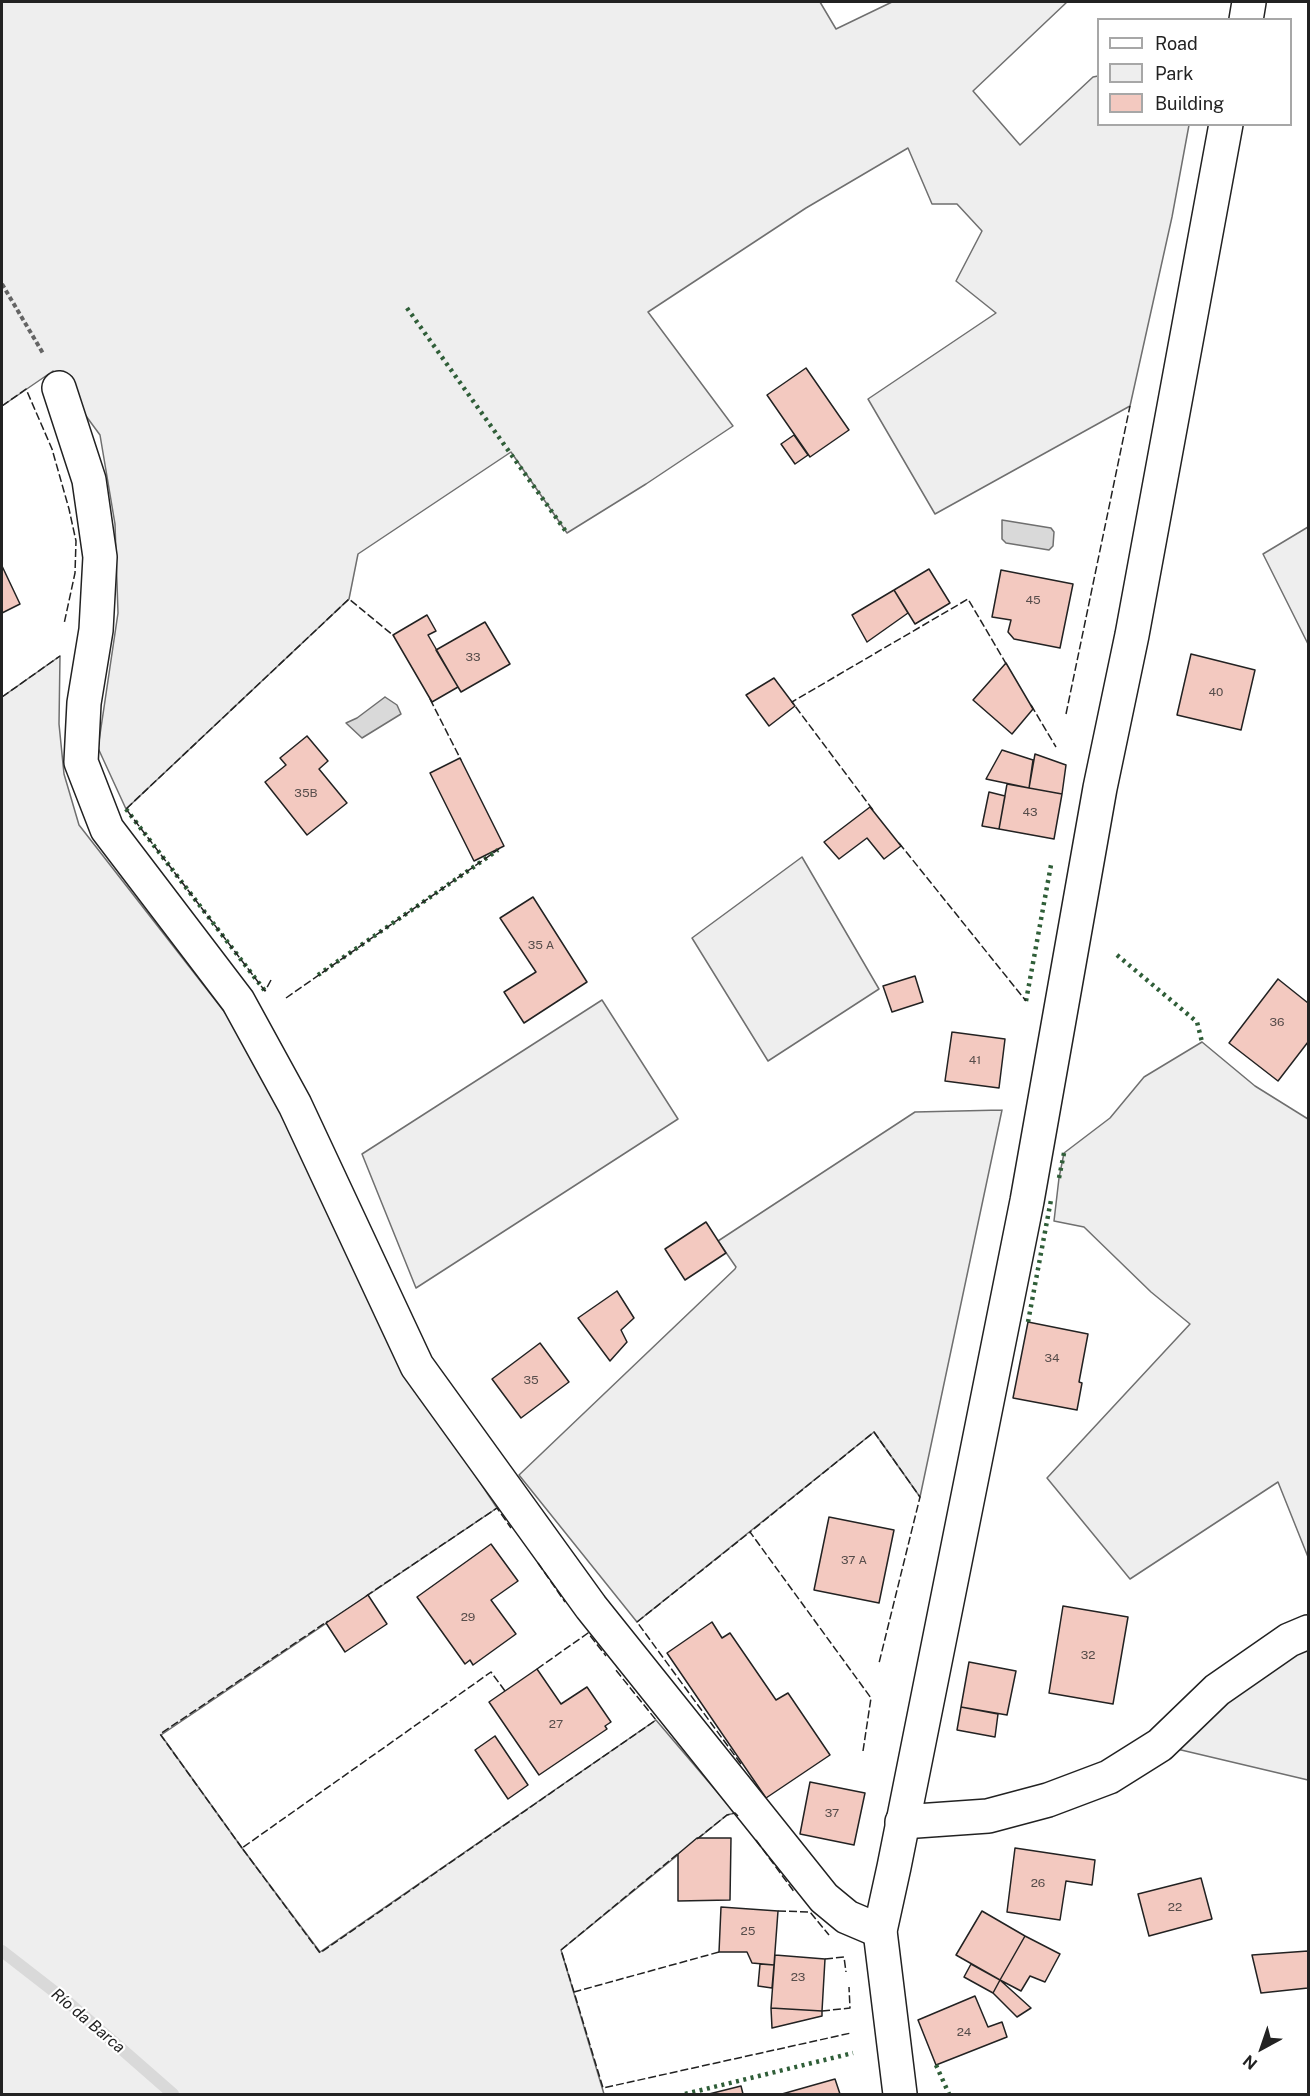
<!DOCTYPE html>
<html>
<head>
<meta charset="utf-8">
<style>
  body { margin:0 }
  #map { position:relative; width:1310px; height:2096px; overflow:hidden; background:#fff; font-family:"Public Sans",sans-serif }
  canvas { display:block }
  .frame { position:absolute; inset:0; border:3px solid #222; pointer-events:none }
  .legend { position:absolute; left:1097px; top:18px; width:195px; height:108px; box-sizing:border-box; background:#fff; border:2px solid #a7a7a7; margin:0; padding:8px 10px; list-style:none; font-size:18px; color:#222 }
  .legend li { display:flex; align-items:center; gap:12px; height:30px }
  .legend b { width:30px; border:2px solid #a7a7a7 }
  .north { position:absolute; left:1232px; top:2018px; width:60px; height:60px; -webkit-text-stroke:4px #fff; paint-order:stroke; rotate:220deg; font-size:16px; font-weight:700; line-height:24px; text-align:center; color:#222 }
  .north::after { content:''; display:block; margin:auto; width:21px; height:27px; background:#222; clip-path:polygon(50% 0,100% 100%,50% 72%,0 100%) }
</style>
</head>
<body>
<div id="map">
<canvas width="1310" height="2096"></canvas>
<div class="frame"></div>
<ul class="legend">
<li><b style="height:8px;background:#fff"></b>Road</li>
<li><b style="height:16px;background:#eee"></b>Park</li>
<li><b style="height:16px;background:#f3c9c0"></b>Building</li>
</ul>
<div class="north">N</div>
</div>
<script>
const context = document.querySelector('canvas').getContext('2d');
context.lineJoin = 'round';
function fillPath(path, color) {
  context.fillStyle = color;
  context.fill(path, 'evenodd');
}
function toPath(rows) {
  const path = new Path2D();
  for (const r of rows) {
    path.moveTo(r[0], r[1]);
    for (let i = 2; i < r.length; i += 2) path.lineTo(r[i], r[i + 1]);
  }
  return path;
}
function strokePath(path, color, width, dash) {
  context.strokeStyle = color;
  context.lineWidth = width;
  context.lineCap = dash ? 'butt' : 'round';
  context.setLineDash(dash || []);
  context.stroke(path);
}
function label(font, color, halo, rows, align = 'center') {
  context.font = font + ' "Public Sans",sans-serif';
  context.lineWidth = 4.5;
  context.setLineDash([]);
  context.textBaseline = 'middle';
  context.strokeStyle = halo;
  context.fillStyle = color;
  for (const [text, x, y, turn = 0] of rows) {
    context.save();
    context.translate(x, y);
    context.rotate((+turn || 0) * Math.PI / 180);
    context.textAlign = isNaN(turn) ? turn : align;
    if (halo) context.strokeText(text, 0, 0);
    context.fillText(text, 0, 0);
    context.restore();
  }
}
const green = toPath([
  [2,2,820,2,836,29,892,2,1067,2,973,91,1020,145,1093,77,1098,76,1098,124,1189,125,1172,217,1130,406,935,514,868,399,996,313,956,281,982,231,957,204,932,204,908,148,806,208,648,312,733,426,646,484,567,533,511,452,358,554,349,599,126,809,98,748,118,613,115,524,100,435,53,371,2,406,2,2],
  [1308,527,1308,644,1263,554,1308,527],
  [60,656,59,724,64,774,79,825,230,1019,280,1107,402,1365,497,1508,161,1735,242,1848,320,1952,656,1720,735,1813,727,1815,561,1950,604,2094,2,2094,2,697,60,656],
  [802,857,879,989,768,1061,692,938,802,857],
  [602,1000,678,1119,416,1288,362,1154,602,1000],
  [1202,1042,1255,1086,1308,1119,1308,1557,1278,1482,1130,1579,1047,1478,1190,1324,1151,1292,1084,1227,1054,1221,1059,1178,1064,1153,1110,1118,1144,1077,1202,1042],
  [1002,1110,920,1497,874,1432,637,1622,519,1475,735,1269,736,1267,718,1241,915,1112,1002,1110],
  [1308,1632,1308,1780,1160,1745,1308,1632]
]);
fillPath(green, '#eee');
strokePath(green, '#6f6f6f', 1.5);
const water = toPath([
  [1002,520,1051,528,1054,532,1053,546,1049,550,1006,543,1002,539,1002,520],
  [385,697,397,705,401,714,362,738,346,723,357,718,385,697]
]);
fillPath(water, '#d9d9d9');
strokePath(water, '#6f6f6f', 1.5);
strokePath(toPath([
  [2,1951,69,2003,173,2094]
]), '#d9d9d9', 12);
const building = toPath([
  [806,368,849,430,810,457,767,395,806,368],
  [794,435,808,455,795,464,781,444,794,435],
  [2,566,20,604,2,613,2,566],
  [929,569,950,603,915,624,894,590,929,569],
  [1001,570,1073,584,1060,648,1014,639,1008,632,1011,620,992,617,1001,570],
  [894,590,908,613,867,642,852,615,894,590],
  [427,615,436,631,428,635,458,687,432,702,393,635,427,615],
  [485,622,510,664,461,692,436,650,485,622],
  [1191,654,1255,670,1241,730,1177,715,1191,654],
  [1006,663,1033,709,1012,734,973,700,1006,663],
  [774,678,795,706,769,726,746,695,774,678],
  [307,736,328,761,319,769,347,803,307,835,265,782,286,765,280,758,307,736],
  [1002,750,1033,760,1029,788,986,779,1002,750],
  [1035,754,1066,765,1062,794,1029,788,1035,754],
  [460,758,504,846,474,861,430,773,460,758],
  [1007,784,1062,794,1054,839,999,829,1007,784],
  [989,792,1005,796,999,829,982,826,989,792],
  [870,807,901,846,884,859,867,838,839,859,824,842,870,807],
  [533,897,587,982,524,1023,504,992,536,972,500,918,533,897],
  [915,976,923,1002,892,1012,883,986,915,976],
  [1278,979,1308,1003,1308,1042,1278,1081,1229,1043,1278,979],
  [952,1032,1005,1039,999,1088,945,1081,952,1032],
  [706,1222,726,1253,685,1280,665,1249,706,1222],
  [617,1291,634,1318,621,1330,627,1342,610,1361,578,1318,617,1291],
  [1028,1322,1088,1334,1079,1382,1082,1383,1077,1410,1013,1398,1028,1322],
  [540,1343,569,1382,521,1418,492,1379,540,1343],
  [829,1517,894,1530,879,1603,814,1590,829,1517],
  [491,1544,518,1581,491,1600,516,1634,473,1665,470,1660,465,1664,417,1597,491,1544],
  [368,1595,387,1624,345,1652,326,1623,368,1595],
  [1063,1606,1128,1617,1113,1704,1049,1693,1063,1606],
  [712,1622,722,1638,730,1633,776,1700,788,1693,830,1755,766,1798,667,1653,712,1622],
  [969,1662,1016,1671,1007,1715,961,1707,969,1662],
  [537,1669,561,1704,587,1687,611,1722,605,1726,607,1729,539,1775,489,1702,537,1669],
  [961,1707,998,1714,995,1737,957,1730,961,1707],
  [495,1736,528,1785,508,1799,475,1750,495,1736],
  [810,1782,865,1793,854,1845,800,1834,810,1782],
  [697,1838,731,1838,730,1900,678,1901,678,1854,697,1838],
  [1015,1848,1095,1860,1092,1885,1066,1881,1060,1920,1007,1912,1015,1848],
  [1201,1878,1212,1919,1149,1936,1138,1894,1201,1878],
  [721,1907,778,1911,774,1965,752,1963,747,1952,719,1952,721,1907],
  [982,1911,1025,1936,1000,1980,956,1955,982,1911],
  [1025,1936,1060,1954,1045,1982,1030,1976,1021,1991,1000,1980,1025,1936],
  [1308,1951,1308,1988,1261,1993,1252,1955,1308,1951],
  [775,1955,825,1959,822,2011,771,2008,775,1955],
  [760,1964,774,1965,772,1988,758,1986,760,1964],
  [971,1964,1000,1980,993,1993,964,1977,971,1964],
  [1000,1980,1031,2008,1017,2017,993,1993,1000,1980],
  [975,1996,988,2027,1002,2022,1007,2037,936,2065,918,2020,975,1996],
  [771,2008,822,2011,822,2016,772,2028,771,2008],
  [835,2079,840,2094,782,2094,835,2079],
  [741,2086,743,2094,709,2094,741,2086]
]);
fillPath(building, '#f3c9c0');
strokePath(building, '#222', 1.5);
const minor = toPath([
  [59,388,89,480,100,557,96,630,84,703,81,762,107,829,238,1001,295,1105,417,1366,591,1607,824,1898,847,1917,880,1931],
  [902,1822,988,1816,1048,1800,1109,1777,1160,1745,1217,1690,1289,1640,1308,1632]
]);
const tertiary = toPath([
  [1246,20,1249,2],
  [900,2094,880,1931,894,1867,1027,1201,1100,788,1132,635,1226,124]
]);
strokePath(minor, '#222', 36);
strokePath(tertiary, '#222', 36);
strokePath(toPath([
  [2,284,44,355]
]), '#646464', 4, [4.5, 3]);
strokePath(minor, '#fff', 33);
strokePath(tertiary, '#fff', 33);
strokePath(toPath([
  [407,308,567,533],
  [126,809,265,991],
  [1117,955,1197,1022,1202,1042],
  [318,975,498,850],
  [1026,1001,1051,865],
  [1059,1178,1064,1153],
  [1028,1322,1051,1200],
  [936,2065,949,2094],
  [685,2094,853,2053]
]), '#2f5e38', 4.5, [3, 4.5]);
strokePath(toPath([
  [2,406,26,389,52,449,69,509,76,541,75,573,64,624],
  [2,697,60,656],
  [430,699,461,760],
  [1031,705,1056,747],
  [1066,714,1130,406],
  [873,810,792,702,968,599,1008,667],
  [899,843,1026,1001],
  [271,980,265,991,126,809,349,599,394,636],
  [286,998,499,849],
  [538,1563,565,1602],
  [366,1596,497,1508,511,1528],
  [537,1669,588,1633,606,1656],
  [505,1691,491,1672,242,1848,320,1953,656,1720,615,1669],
  [863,1751,871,1698,750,1532,874,1432,920,1497,879,1663],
  [741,1764,637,1622,750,1532],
  [697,1839,727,1815,735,1813,738,1816],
  [756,1840,795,1893],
  [242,1848,160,1734,328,1621],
  [778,1911,810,1912,829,1935],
  [719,1952,574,1992,603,2088,851,2033],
  [825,1959,844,1957,846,1972],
  [574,1992,561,1950,680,1852],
  [822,2011,850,2008,849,1987],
  [865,2093,865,2094]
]), '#222', 1.5, [8, 3]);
label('12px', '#564c4a', null, [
  ["45",1033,600],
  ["33",473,657],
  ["40",1216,692],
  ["35B",306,793],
  ["43",1030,812],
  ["35 A",541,945],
  ["36",1277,1022],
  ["41",975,1060],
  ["34",1052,1358],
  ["35",531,1380],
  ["37 A",854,1560],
  ["29",468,1617],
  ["32",1088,1655],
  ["27",556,1724],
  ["37",832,1813],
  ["26",1038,1883],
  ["22",1175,1907],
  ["25",748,1931],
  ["23",798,1977],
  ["24",964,2032]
]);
label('italic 16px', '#222', '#fff', [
  ["Río da Barca",88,2021,40]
]);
</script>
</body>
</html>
